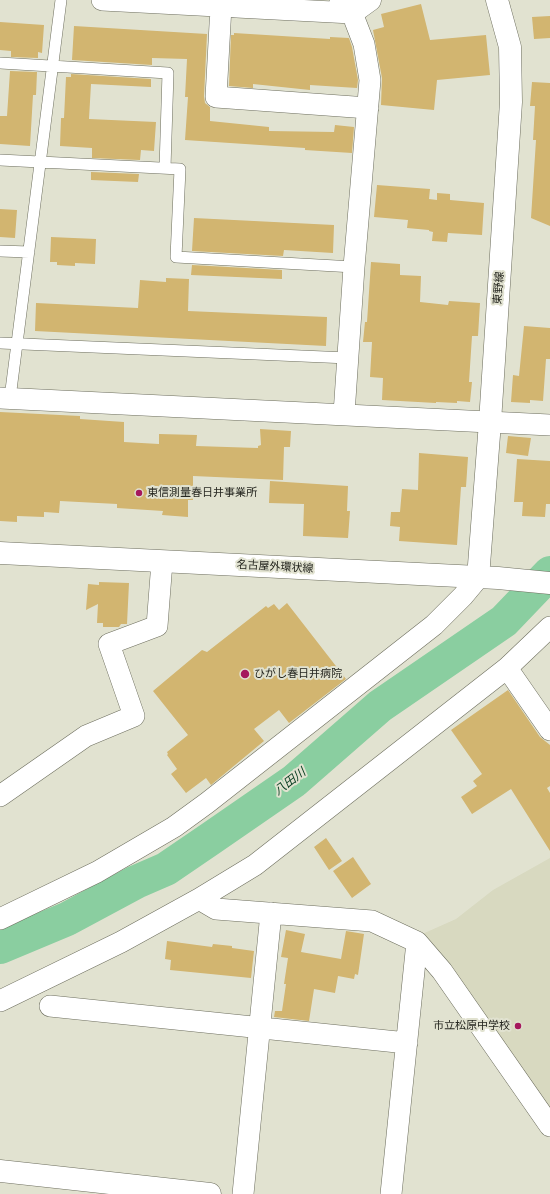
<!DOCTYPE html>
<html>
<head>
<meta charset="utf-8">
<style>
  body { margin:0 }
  canvas { display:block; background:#e1e2d0 }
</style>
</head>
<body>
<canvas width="550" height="1194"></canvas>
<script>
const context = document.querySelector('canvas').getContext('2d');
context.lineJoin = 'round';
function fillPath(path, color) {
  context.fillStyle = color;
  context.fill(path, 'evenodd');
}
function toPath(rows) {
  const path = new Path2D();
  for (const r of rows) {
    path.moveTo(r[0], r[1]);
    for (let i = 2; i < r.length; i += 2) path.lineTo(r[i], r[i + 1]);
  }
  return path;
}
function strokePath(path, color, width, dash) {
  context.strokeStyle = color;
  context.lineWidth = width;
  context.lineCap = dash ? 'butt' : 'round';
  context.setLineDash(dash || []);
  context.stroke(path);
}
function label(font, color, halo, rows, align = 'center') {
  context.font = font + ' Arial,"Noto Sans JP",sans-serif';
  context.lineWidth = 4;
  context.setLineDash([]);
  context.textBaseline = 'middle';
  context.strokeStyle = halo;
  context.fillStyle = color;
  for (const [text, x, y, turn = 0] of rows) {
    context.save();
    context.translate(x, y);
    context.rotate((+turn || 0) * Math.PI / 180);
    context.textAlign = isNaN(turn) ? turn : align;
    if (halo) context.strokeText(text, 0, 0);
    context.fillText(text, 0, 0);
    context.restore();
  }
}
fillPath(toPath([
  [550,858,550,1117,420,935,456,919,493,890]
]), '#d8d9c0');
strokePath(toPath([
  [0,947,67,919,136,882,166,869,210,839,294,781,380,706,504,621,550,573]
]), '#8acea0', 34);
fillPath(toPath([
  [421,4,430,40,486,35,490,75,437,80,434,110,381,105,382,78,373,30,384,27,381,14],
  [550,16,550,38,534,39,532,17],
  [0,22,44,25,42,53,38,52,38,58,11,57,11,51,0,50],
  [74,26,207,34,204,96,205,103,210,107,210,121,269,127,269,131,334,132,335,125,354,127,352,153,305,150,305,148,185,140,188,97,185,97,187,59,152,58,152,65,72,60],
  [234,33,330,39,330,37,349,38,352,47,358,80,357,88,310,85,310,90,253,84,253,88,229,86,231,35,234,35],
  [10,71,37,72,36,95,33,95,30,146,0,144,0,116,7,116],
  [71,74,151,79,151,87,91,84,89,119,156,122,154,151,141,150,140,160,92,158,92,148,60,146,61,118,64,118,66,77,71,77],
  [532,82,550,83,550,226,531,218,536,140,533,140,535,106,530,106],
  [91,172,139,174,138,182,91,180],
  [377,185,430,189,429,199,437,200,437,193,450,194,450,200,484,203,482,235,448,233,447,242,432,241,433,232,429,231,429,230,407,228,408,220,374,217],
  [0,209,17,210,15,238,0,237],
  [194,218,334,225,333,253,284,250,283,256,192,251],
  [51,237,96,239,95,264,75,263,75,266,57,265,57,262,50,262],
  [371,262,400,264,400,275,421,276,420,302,448,305,449,301,480,303,478,336,472,336,469,382,472,382,470,402,457,401,457,403,436,402,436,403,382,400,383,378,370,377,372,342,363,342,365,322,367,322],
  [192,265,282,270,282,279,191,275],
  [166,278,189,279,188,311,327,317,326,346,35,331,36,303,138,308,140,280,166,282],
  [524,326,550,328,550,359,546,359,543,401,530,400,530,403,511,402,513,375,519,376],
  [0,412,80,416,80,419,124,422,124,442,159,444,159,434,197,435,196,446,258,448,258,446,261,445,260,429,291,431,290,447,284,447,283,480,193,476,193,500,188,500,188,517,162,515,163,511,117,508,117,504,60,501,59,513,44,512,44,517,17,516,17,522,0,521],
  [508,436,531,438,528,456,506,453],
  [419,453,468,457,466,487,461,487,457,545,399,541,400,527,390,526,391,512,400,512,402,489,418,490],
  [517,459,550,461,550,504,546,504,545,517,522,516,523,502,514,502],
  [270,481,348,486,347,511,350,511,348,538,303,536,304,504,269,503],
  [99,582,129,583,127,624,121,624,119,627,103,627,103,623,97,623,98,604,86,610,88,584,99,585],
  [287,603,346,679,289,723,279,710,254,729,264,741,211,785,206,778,186,793,171,774,177,769,167,755,168,754,167,752,188,735,153,691,202,650,207,652,266,606,268,608,274,604,279,610],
  [508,690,540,737,550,745,550,786,547,788,550,793,550,851,511,789,472,814,461,797,477,786,473,781,482,774,451,730],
  [326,838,342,861,329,870,314,847],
  [353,857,371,884,352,898,333,871],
  [286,930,305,934,301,952,341,959,346,931,364,934,358,975,355,974,354,979,338,976,335,993,314,989,309,1021,274,1017,275,1011,282,1011,286,984,284,984,288,958,281,957],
  [167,941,212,947,213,944,232,946,232,948,254,951,251,978,170,970,171,960,165,959]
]), '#d2b570');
const service = toPath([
  [0,63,168,73,165,168],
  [0,160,180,169,176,257,354,267],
  [0,251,29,252],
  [0,343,348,358],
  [10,398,61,0]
]);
const minor = toPath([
  [102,0,352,13],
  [340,0,352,13,364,44,370,80,354,267,344,414],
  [221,6,216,97,368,108],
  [0,398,550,425],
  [507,668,550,730],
  [0,796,86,736,134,716,109,644,157,626,162,562],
  [199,899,216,909,372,921,417,942,442,971,550,1126],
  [0,919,97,872,174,827,207,803,434,625,463,596,478,578],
  [0,1001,121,942,199,899,255,865,507,668,550,627],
  [50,1006,407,1043],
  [243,1194,271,913],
  [391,1194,417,942]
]);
const tertiary = toPath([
  [352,13,370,0],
  [478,578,490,422,511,102,510,47,497,0],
  [0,1171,210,1194]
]);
const secondary = toPath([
  [0,553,498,578,550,583]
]);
strokePath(service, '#6d6e5e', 12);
strokePath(minor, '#6d6e5e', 22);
strokePath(tertiary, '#6d6e5e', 23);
strokePath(secondary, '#6d6e5e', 23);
strokePath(service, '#fff', 11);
strokePath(minor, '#fff', 21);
strokePath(tertiary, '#fff', 22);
strokePath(secondary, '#fff', 22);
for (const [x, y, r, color] of [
  [139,493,4,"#a5185d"],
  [245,674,5,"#a5185d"],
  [518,1026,4,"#a5185d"]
]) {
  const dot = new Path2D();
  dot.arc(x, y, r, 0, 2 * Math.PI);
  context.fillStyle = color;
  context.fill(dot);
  strokePath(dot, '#e1e2d0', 1.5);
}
label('11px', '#262720', '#e1e2d0', [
  ["東野線",499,288,-86],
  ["名古屋外環状線",275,567,3]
]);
label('11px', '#262720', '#e1e2d0', [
  ["東信測量春日井事業所",147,493],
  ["ひがし春日井病院",254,674],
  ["市立松原中学校",510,1026,"right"]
], 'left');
label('italic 12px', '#01391c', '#e1e2d0', [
  ["八田川",290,782,-37]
]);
</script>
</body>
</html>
